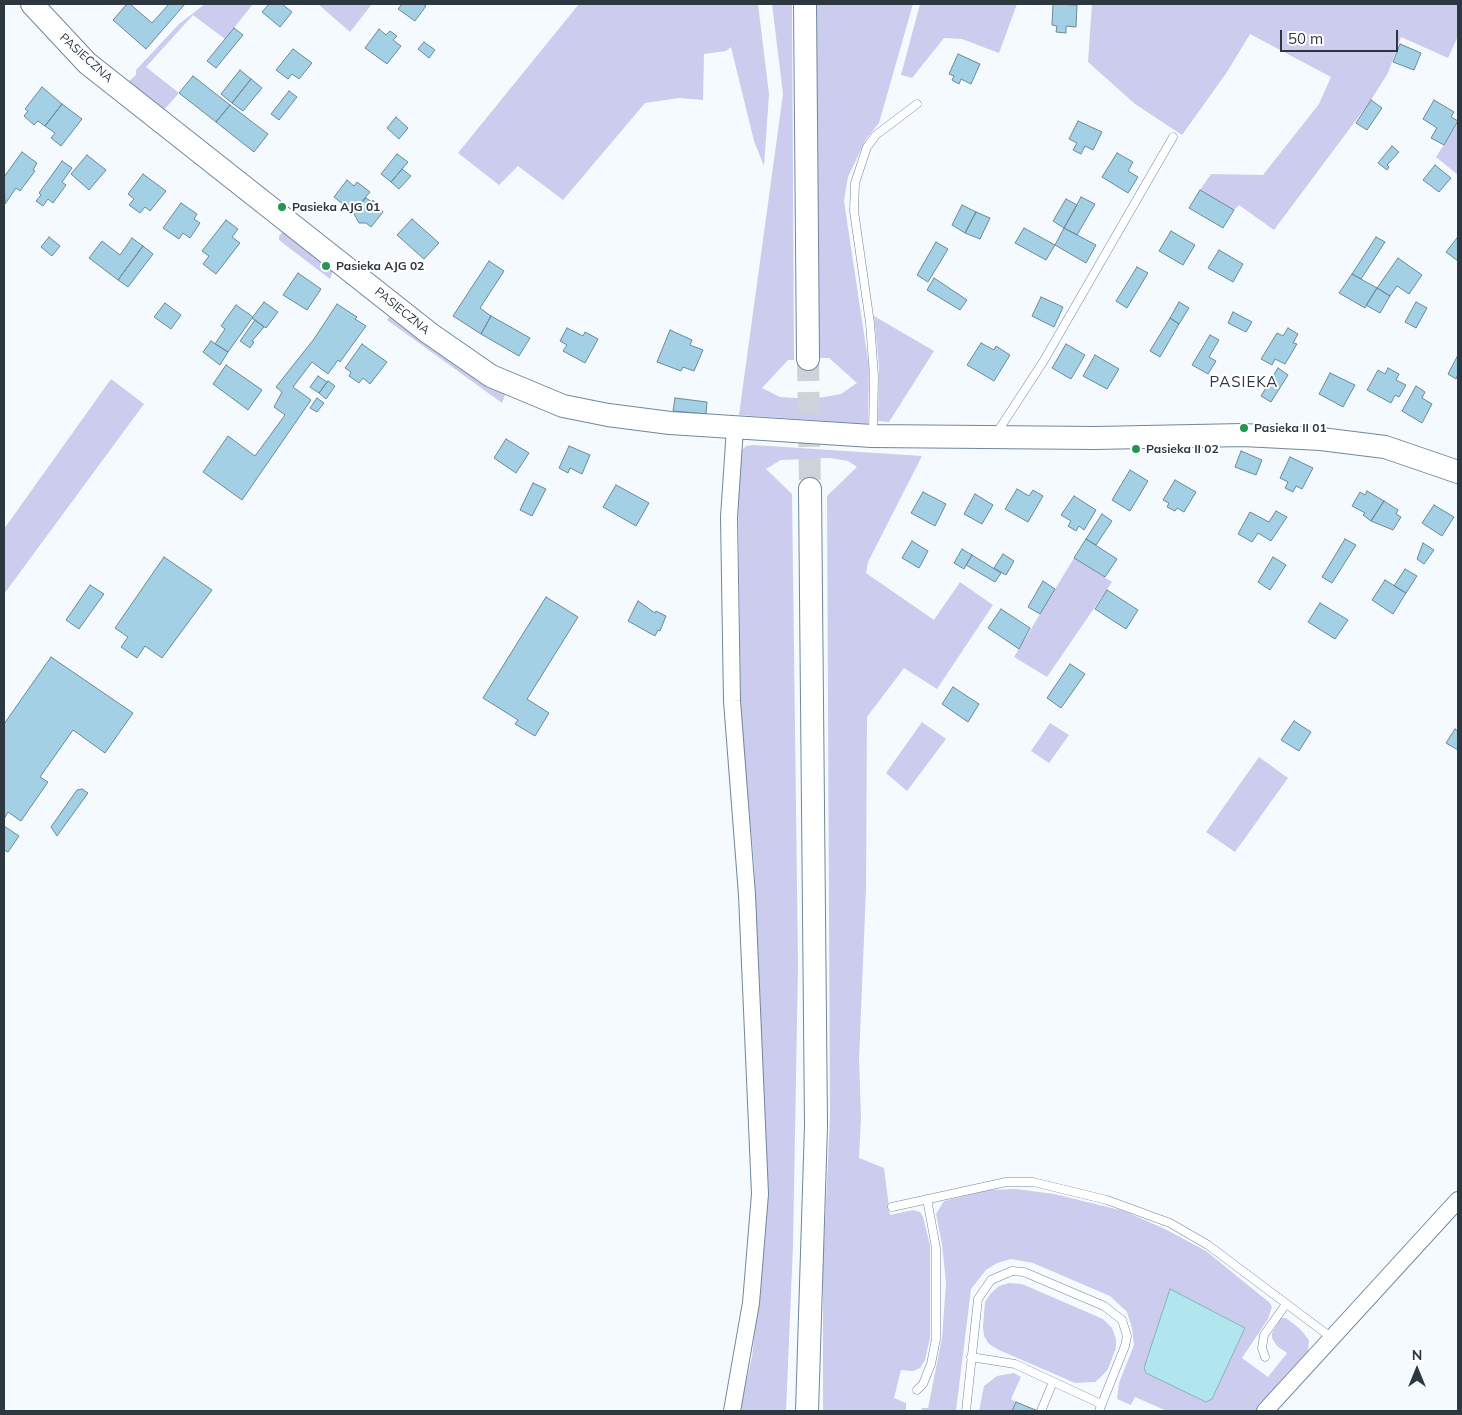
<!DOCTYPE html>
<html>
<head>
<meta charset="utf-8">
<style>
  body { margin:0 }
  #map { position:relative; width:1462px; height:1415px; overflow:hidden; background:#f5faff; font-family:Mulish,sans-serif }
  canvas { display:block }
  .frame { position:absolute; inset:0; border:5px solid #2d373f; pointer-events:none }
  .north { position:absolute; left:1392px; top:1345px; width:50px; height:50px; -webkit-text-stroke:4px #fff; paint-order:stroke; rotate:0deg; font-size:14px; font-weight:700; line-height:20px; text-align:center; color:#2d373f }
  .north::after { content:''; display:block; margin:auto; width:18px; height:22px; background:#2d373f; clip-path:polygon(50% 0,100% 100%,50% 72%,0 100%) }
  .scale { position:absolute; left:1280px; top:30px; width:118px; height:22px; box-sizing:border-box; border:2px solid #2d373f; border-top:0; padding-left:6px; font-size:15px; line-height:18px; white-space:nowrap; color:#2d373f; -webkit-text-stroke:4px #fff; paint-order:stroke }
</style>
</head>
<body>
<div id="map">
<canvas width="1462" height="1415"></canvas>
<div class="frame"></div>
<div class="north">N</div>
<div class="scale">50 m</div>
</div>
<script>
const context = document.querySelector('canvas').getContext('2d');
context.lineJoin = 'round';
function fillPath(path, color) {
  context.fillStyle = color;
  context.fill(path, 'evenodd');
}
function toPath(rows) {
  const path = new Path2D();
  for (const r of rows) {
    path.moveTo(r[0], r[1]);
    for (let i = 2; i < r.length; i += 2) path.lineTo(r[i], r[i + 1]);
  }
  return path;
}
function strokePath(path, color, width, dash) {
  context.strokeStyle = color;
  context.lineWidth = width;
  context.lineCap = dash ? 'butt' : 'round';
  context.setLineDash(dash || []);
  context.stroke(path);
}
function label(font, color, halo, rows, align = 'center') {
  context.font = font + ' Mulish,sans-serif';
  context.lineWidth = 4;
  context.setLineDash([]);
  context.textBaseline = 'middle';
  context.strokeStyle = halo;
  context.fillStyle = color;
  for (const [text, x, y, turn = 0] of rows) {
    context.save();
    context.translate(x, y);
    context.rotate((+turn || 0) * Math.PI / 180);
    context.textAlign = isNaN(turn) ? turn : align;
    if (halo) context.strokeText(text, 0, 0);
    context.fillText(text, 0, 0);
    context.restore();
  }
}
fillPath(toPath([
  [205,4,253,4,225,39,193,15,146,67,179,93,162,112,132,86,129,81,136,75,136,70,179,24],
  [318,4,372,4,350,32],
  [579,4,758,4,769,94,764,166,754,141,731,47,726,51,704,54,703,100,679,98,645,103,563,200,518,166,499,185,458,153],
  [772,4,792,4,794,360,788,360,762,388,780,397,813,399,841,394,857,383,829,358,819,358,815,4,913,4,879,123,866,139,848,177,844,201,869,367,868,424,739,415,783,94],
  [920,4,1017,4,999,53,962,39,944,38,912,78,901,75],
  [1092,4,1458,4,1458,36,1448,58,1401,37,1388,73,1371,100,1274,230,1239,205,1234,210,1200,190,1211,174,1263,175,1319,104,1331,77,1250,34,1227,72,1182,135,1135,104,1088,62],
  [1458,123,1458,175,1436,157],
  [284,230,333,271,330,279,279,240,279,236],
  [392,314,506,392,502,403,387,320],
  [874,316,934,351,889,422,878,421,879,366],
  [111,379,144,404,4,594,4,529],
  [753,445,922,456,868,562,866,573,934,620,960,582,993,605,937,689,904,668,867,717,866,889,859,1059,861,1117,859,1158,884,1168,890,1215,913,1210,920,1212,923,1217,930,1245,930,1338,925,1360,920,1368,913,1371,901,1370,894,1398,906,1403,906,1411,823,1411,823,1266,830,1117,827,496,857,467,848,461,830,458,781,460,766,469,792,494,798,965,793,1245,786,1411,739,1411,752,1357,766,1226,767,1176,754,863,741,722,738,488,742,450,746,446],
  [1074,558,1112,582,1047,677,1014,657],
  [922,722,946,739,907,791,886,773],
  [1050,723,1069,735,1049,763,1031,751],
  [1259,757,1288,778,1235,852,1206,832],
  [1016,1189,1054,1194,1124,1211,1165,1229,1206,1251,1270,1303,1272,1307,1268,1319,1242,1358,1268,1377,1287,1353,1277,1346,1272,1338,1272,1333,1281,1318,1286,1318,1300,1329,1309,1340,1308,1351,1284,1377,1257,1411,1167,1411,1135,1397,1131,1405,1117,1399,1119,1383,1134,1345,1132,1328,1127,1312,1110,1296,1033,1263,1011,1259,997,1263,986,1270,971,1289,956,1411,921,1411,922,1408,928,1408,942,1338,946,1283,942,1244,936,1214,944,1201,988,1190],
  [1009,1283,1022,1284,1103,1319,1112,1328,1116,1339,1116,1348,1108,1369,1102,1376,1095,1382,1075,1383,999,1350,989,1344,984,1336,983,1327,985,1302,991,1293,999,1286],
  [1014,1373,1021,1377,1011,1399,1016,1402,1012,1411,979,1411,984,1386,997,1376]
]), '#cbccee');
const water = toPath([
  [1170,1289,1245,1328,1212,1399,1206,1402,1146,1373,1144,1368,1170,1289]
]);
fillPath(water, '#b1e6ef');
strokePath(water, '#89b2ba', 1);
const building = toPath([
  [127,4,130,4,152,23,169,4,185,4,146,49,113,20,127,4],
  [269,4,282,4,292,12,280,27,262,12,269,4],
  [402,4,423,4,426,6,415,21,398,9,402,4],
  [1053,4,1077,5,1076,27,1066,26,1066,33,1056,32,1057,26,1052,25,1053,4],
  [234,28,243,35,216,68,207,61,234,28],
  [379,29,386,35,390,31,397,36,393,40,401,46,387,64,365,48,379,29],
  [424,42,435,50,429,58,418,49,424,42],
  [1400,44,1421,53,1414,70,1393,62,1400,44],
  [293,49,312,63,299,79,292,74,288,79,276,70,293,49],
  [958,54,980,64,971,84,961,79,959,84,952,80,954,76,949,74,958,54],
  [240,70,251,79,232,103,221,94,240,70],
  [193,76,230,105,216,122,179,93,193,76],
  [251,79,262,88,243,111,232,103,251,79],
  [42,87,62,104,45,126,38,121,34,125,24,116,28,111,25,109,42,87],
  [289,91,297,97,279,120,271,114,289,91],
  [1371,100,1382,108,1367,130,1356,123,1371,100],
  [1434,100,1454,112,1451,117,1458,121,1444,145,1431,138,1437,128,1423,119,1434,100],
  [62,104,82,119,61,146,51,138,55,133,45,126,62,104],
  [230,105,268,134,254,152,216,122,230,105],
  [396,117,408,128,399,139,387,128,396,117],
  [1078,121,1102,132,1093,150,1085,146,1081,154,1073,150,1077,143,1069,139,1078,121],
  [1392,146,1399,152,1387,165,1389,167,1387,170,1378,163,1392,146],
  [22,152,37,163,33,170,35,171,20,191,16,188,5,204,4,177,22,152],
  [1117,153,1133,162,1128,171,1138,177,1128,193,1102,177,1117,153],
  [397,154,408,162,391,182,381,174,397,154],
  [87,155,106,170,89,190,71,174,87,155],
  [62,161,72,168,62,182,66,185,53,203,48,199,43,206,36,201,41,195,39,193,62,161],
  [1435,165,1451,178,1439,192,1423,180,1435,165],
  [402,169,411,176,399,189,391,182,402,169],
  [143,174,166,191,150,211,145,207,140,213,129,205,134,199,128,194,143,174],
  [347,180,354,186,357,182,370,192,353,212,334,197,347,180],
  [1200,190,1234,210,1223,228,1189,208,1200,190],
  [1081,197,1095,204,1077,235,1064,228,1081,197],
  [366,198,372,202,373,200,383,212,371,227,366,223,359,223,353,212,366,198],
  [1066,199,1077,205,1064,228,1053,221,1066,199],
  [181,203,197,214,194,219,200,223,190,238,183,233,179,239,163,228,181,203],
  [962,205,976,212,965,233,952,225,962,205],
  [976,212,990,218,980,239,965,233,976,212],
  [412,219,439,243,424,259,397,235,412,219],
  [226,220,238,229,232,237,240,243,216,274,203,264,209,256,202,251,226,220],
  [1024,228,1055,245,1046,260,1015,243,1024,228],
  [1064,228,1096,245,1086,263,1055,245,1064,228],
  [1171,231,1195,245,1183,265,1159,251,1171,231],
  [49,237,60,246,52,256,41,247,49,237],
  [1376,237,1385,242,1361,279,1352,274,1376,237],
  [132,238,143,246,118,280,89,258,102,241,120,255,132,238],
  [1457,238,1458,238,1458,261,1446,252,1457,238],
  [936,242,948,249,928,282,917,275,936,242],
  [143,246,153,254,128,287,118,280,143,246],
  [1219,250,1243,264,1233,282,1208,268,1219,250],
  [1398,258,1422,275,1409,294,1397,286,1390,296,1377,288,1398,258],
  [489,261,504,271,480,308,491,316,481,334,453,316,489,261],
  [1137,267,1148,273,1127,308,1116,301,1137,267],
  [298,273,321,289,307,310,283,295,298,273],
  [1352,274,1377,288,1365,308,1339,293,1352,274],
  [934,278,967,300,960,310,927,290,934,278],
  [1377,288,1390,296,1380,313,1366,305,1377,288],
  [1041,297,1063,307,1054,327,1032,316,1041,297],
  [264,302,278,312,266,328,252,318,264,302],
  [1179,302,1189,308,1179,324,1170,318,1179,302],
  [1416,302,1427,308,1416,328,1405,322,1416,302],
  [165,303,181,315,171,329,154,317,165,303],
  [337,304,357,317,355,319,366,326,340,362,338,360,328,374,312,362,293,387,311,400,242,500,203,472,228,436,255,456,285,415,274,407,282,392,276,387,314,339,337,304],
  [236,305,253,317,228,352,215,344,225,329,221,326,236,305],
  [1233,312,1252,322,1246,332,1228,323,1233,312],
  [491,316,530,338,519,356,481,334,491,316],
  [1170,318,1179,324,1160,357,1150,351,1170,318],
  [255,320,264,327,252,341,254,342,250,348,240,341,255,320],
  [567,328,583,336,585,332,598,339,585,363,563,351,567,345,560,341,567,328],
  [1288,328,1298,334,1293,343,1297,344,1285,364,1275,359,1272,365,1261,359,1277,333,1283,336,1288,328],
  [670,330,692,340,690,345,703,350,694,371,683,367,681,371,657,362,670,330],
  [1210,335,1219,340,1209,357,1216,361,1208,374,1192,365,1210,335],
  [211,341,228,352,220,365,203,352,211,341],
  [981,343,994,350,996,346,1010,355,994,381,967,365,981,343],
  [362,344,387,362,370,384,363,378,359,383,349,376,351,372,345,368,362,344],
  [1066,344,1085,355,1071,379,1052,368,1066,344],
  [1095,355,1119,369,1107,389,1083,376,1095,355],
  [1458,355,1458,374,1456,379,1448,374,1458,355],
  [226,365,262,390,248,410,213,384,226,365],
  [1278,368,1288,375,1271,402,1261,396,1278,368],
  [1388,368,1399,374,1396,380,1406,385,1399,397,1395,395,1391,403,1367,390,1378,370,1385,374,1388,368],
  [1330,373,1355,385,1343,407,1319,394,1330,373],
  [318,376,327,382,319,393,310,387,318,376],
  [328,381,335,386,326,399,319,393,328,381],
  [1416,386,1425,392,1422,398,1432,404,1422,423,1402,411,1416,386],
  [317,398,324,403,317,412,310,408,317,398],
  [675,398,707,402,706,414,673,411,675,398],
  [506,439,529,453,516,473,494,458,506,439],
  [569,446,590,455,582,474,570,468,568,473,559,468,569,446],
  [1241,451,1262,460,1256,475,1235,467,1241,451],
  [1290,457,1313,468,1302,489,1296,486,1293,492,1285,488,1288,482,1280,478,1290,457],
  [1130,470,1148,481,1130,511,1112,500,1130,470],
  [1175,480,1196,492,1184,512,1177,508,1175,511,1167,507,1169,503,1163,500,1175,480],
  [533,483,546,489,532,516,520,510,533,483],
  [616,485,649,503,636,526,603,507,616,485],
  [1017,489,1029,496,1033,490,1043,496,1028,522,1005,509,1017,489],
  [1367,491,1384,501,1371,521,1363,515,1365,513,1352,506,1360,492,1365,495,1367,491],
  [923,492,946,504,935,526,911,513,923,492],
  [975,494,993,505,982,524,964,514,975,494],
  [1074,496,1096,510,1084,530,1079,526,1076,531,1068,526,1071,521,1061,515,1074,496],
  [1384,501,1398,510,1396,514,1401,517,1393,530,1371,521,1384,501],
  [1434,505,1454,517,1442,536,1422,523,1434,505],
  [1276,511,1287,517,1271,541,1258,533,1252,542,1238,534,1250,512,1269,522,1276,511],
  [1102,514,1112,521,1096,545,1086,539,1102,514],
  [1086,539,1117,559,1105,577,1074,558,1086,539],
  [1345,539,1356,545,1332,583,1322,577,1345,539],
  [912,541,928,551,919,568,902,558,912,541],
  [1423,543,1434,550,1424,564,1417,559,1423,543],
  [962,549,972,555,964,569,954,563,962,549],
  [1003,554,1014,561,1006,575,994,568,1003,554],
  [972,555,1001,573,995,582,966,565,972,555],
  [164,557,212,590,162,658,145,646,137,658,121,647,128,637,115,628,164,557],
  [1273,557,1286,565,1270,590,1258,582,1273,557],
  [1405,569,1417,576,1406,593,1394,586,1405,569],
  [1385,580,1406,593,1393,614,1372,600,1385,580],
  [1043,581,1055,589,1040,614,1028,607,1043,581],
  [90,585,104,594,79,629,66,620,90,585],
  [1107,590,1138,610,1126,629,1095,609,1107,590],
  [546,597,578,617,527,699,549,713,535,736,515,724,518,720,483,698,546,597],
  [638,601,655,613,656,611,666,616,660,631,658,630,655,636,628,621,638,601],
  [1320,603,1348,620,1335,639,1308,622,1320,603],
  [1001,609,1030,628,1019,649,988,628,1001,609],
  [51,657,133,713,105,753,73,730,40,777,48,782,21,821,8,812,4,819,4,724,51,657],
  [1070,664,1085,674,1061,708,1047,698,1070,664],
  [953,687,979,704,968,722,942,704,953,687],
  [1294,721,1311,732,1299,751,1281,740,1294,721],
  [1455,729,1458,731,1458,750,1446,743,1455,729],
  [82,789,88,793,57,836,51,827,77,790,82,789],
  [4,826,19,836,8,852,4,850,4,826],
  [1016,1402,1038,1411,1012,1411,1016,1402]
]);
fillPath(building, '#a3d0e5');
strokePath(building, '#6b8a98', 1);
strokePath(toPath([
  [808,359,810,489]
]), '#cdd3d9', 22, [22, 11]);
const lane = toPath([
  [873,433,874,376,870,323,854,211,855,183,867,147,876,135,917,104],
  [996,434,1043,362,1173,137],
  [892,1207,1006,1182,1033,1182,1107,1200,1170,1223,1208,1245,1332,1338],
  [971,1357,1015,1364,1101,1404],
  [1265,1357,1262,1348,1264,1335,1286,1304],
  [917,1390,923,1384,931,1364,936,1339,936,1248,927,1199],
  [966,1411,978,1299,991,1280,1012,1271,1024,1272,1104,1306,1122,1320,1127,1336,1125,1346,1099,1411],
  [1041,1411,1053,1382]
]);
const street = toPath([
  [732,1411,751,1303,760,1194,747,895,732,701,729,517,735,428],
  [1265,1411,1458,1200]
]);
const secondary = toPath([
  [32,4,87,63,429,333,491,376,563,406,608,415,670,423,872,436,1095,438,1243,435,1321,439,1385,447,1458,472],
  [805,4,808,359],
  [807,1411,816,1126,810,489]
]);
strokePath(lane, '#71879c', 9);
strokePath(street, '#71879c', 18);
strokePath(secondary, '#71879c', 24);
strokePath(lane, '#fff', 8);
strokePath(street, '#fff', 16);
strokePath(secondary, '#fff', 22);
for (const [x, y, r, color] of [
  [282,207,5,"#249651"],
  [326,266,5,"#249651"],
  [1244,428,5,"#249651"],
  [1136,449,5,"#249651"]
]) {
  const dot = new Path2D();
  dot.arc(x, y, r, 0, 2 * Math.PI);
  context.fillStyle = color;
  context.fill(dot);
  strokePath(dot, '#fff', 2);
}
label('12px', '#2d373f', '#fff', [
  ["PASIECZNA",86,58,42],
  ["PASIECZNA",402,311,39]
]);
label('bold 12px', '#2d373f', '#fff', [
  ["Pasieka AJG 01",292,207],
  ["Pasieka AJG 02",336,266],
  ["Pasieka II 01",1254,428],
  ["Pasieka II 02",1146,449]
], 'left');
context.letterSpacing = '1px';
label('15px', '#2d373f', '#fff', [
  ["PASIEKA",1244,382]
]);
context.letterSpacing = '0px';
</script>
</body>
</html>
